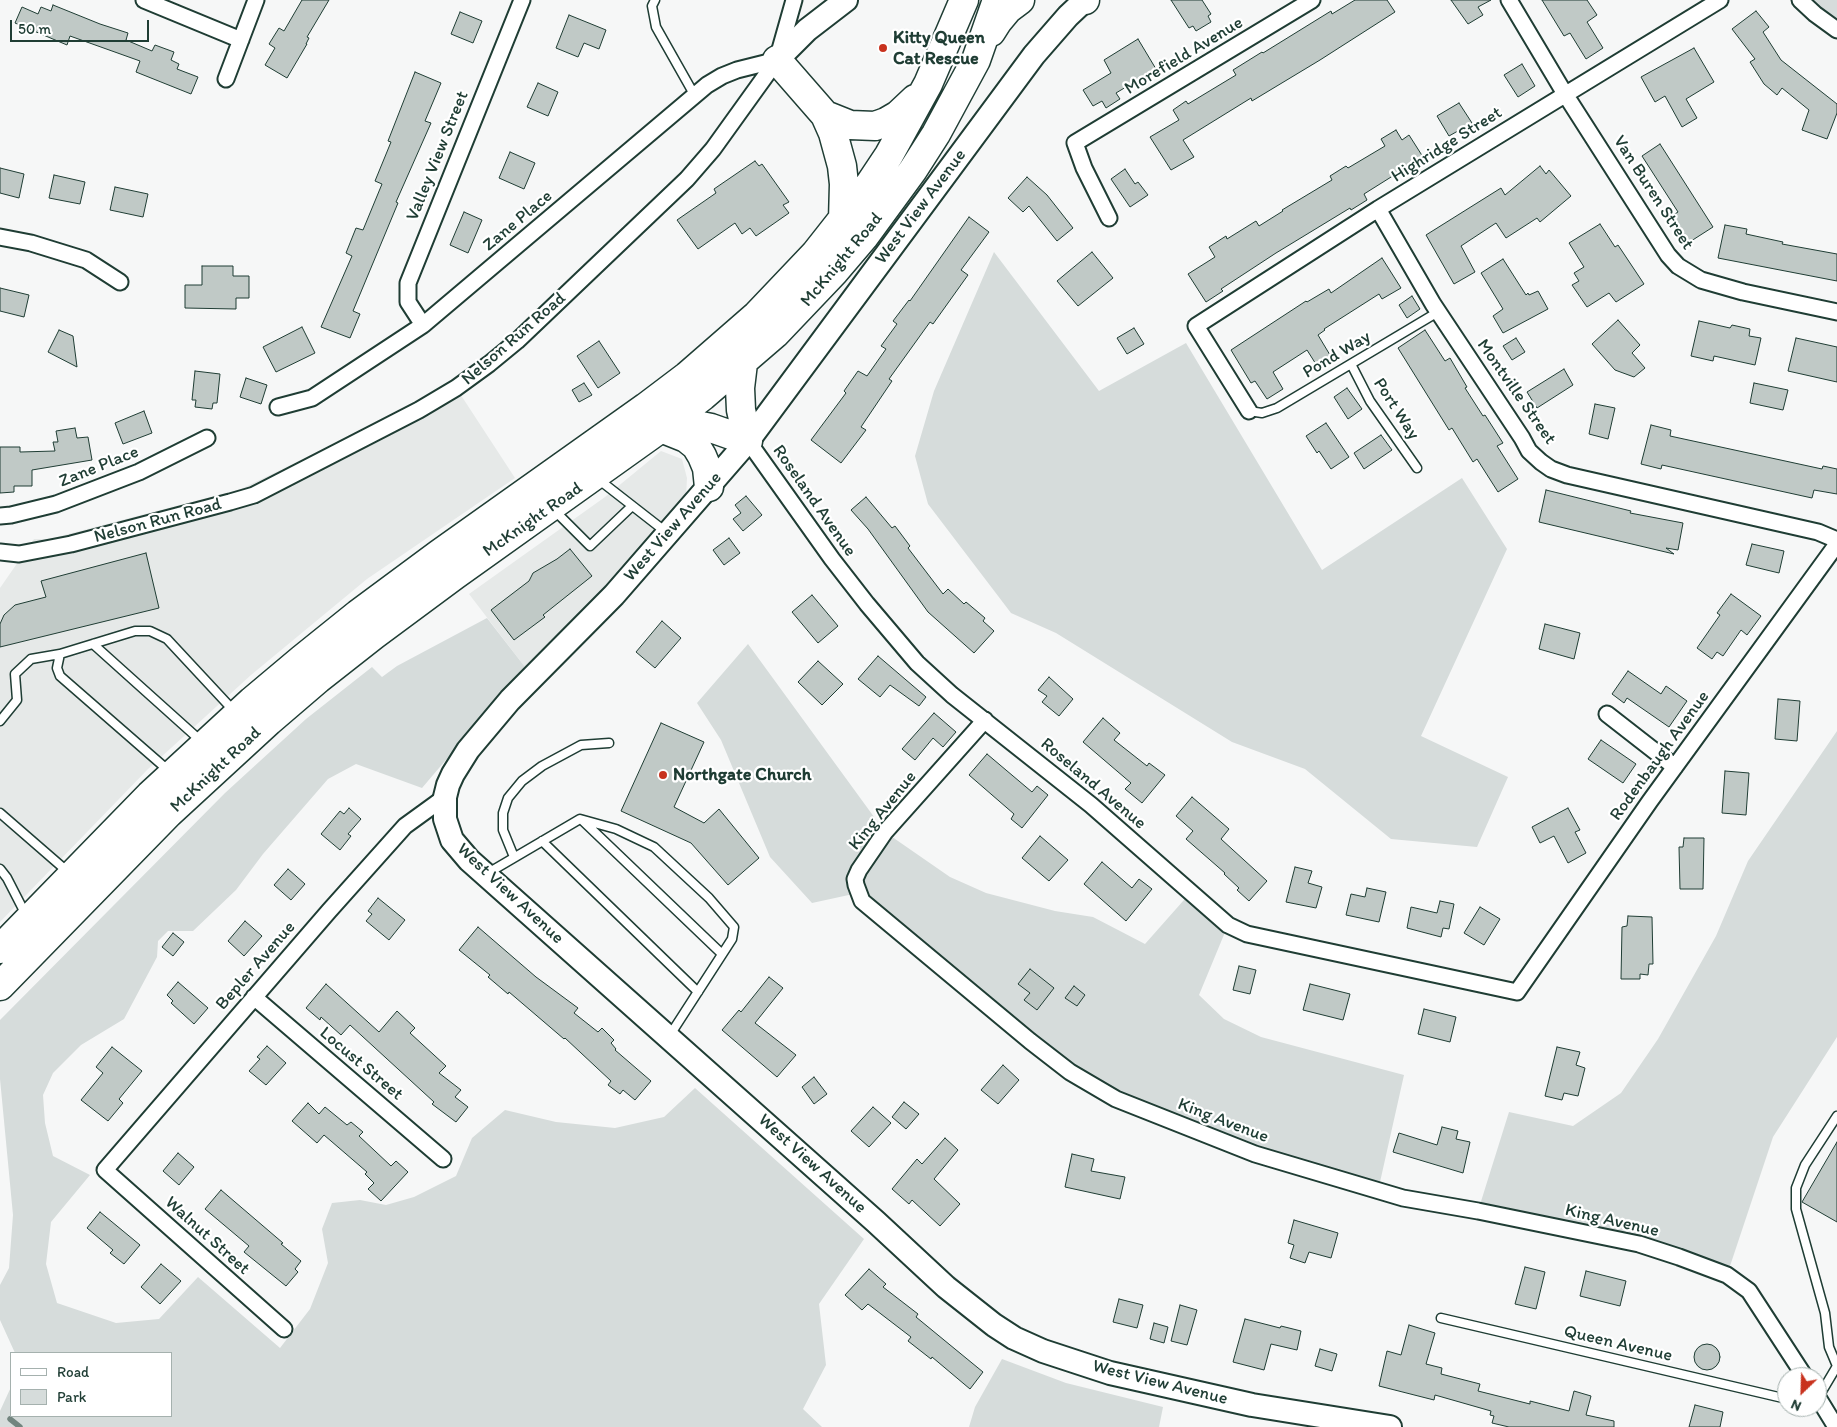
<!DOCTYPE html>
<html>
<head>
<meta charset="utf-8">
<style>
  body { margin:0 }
  #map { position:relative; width:1837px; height:1427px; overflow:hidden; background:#f6f7f7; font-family:Itim,sans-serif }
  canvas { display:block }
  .legend { position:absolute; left:10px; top:1352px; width:162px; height:65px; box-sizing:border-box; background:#fff; border:1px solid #a5b1ae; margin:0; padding:6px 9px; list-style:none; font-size:15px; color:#1f3d34 }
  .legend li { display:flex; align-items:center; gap:10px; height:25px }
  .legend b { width:25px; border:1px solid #a5b1ae }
  .north { position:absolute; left:1777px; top:1367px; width:50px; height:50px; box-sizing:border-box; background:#fff; border:1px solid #a5b1ae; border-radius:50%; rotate:204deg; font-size:14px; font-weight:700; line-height:20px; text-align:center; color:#1f3d34 }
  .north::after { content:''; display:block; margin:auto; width:18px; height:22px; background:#c8321e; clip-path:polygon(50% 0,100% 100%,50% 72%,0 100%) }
  .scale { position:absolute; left:10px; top:20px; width:139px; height:22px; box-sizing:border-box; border:2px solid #1f3d34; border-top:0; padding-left:6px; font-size:15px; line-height:18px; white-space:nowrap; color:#1f3d34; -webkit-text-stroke:4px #fff; paint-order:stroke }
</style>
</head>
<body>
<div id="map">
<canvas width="1837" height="1427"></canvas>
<ul class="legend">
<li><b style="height:6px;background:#fff"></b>Road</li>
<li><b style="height:14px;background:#d6dcdb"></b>Park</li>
</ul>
<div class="north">N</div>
<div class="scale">50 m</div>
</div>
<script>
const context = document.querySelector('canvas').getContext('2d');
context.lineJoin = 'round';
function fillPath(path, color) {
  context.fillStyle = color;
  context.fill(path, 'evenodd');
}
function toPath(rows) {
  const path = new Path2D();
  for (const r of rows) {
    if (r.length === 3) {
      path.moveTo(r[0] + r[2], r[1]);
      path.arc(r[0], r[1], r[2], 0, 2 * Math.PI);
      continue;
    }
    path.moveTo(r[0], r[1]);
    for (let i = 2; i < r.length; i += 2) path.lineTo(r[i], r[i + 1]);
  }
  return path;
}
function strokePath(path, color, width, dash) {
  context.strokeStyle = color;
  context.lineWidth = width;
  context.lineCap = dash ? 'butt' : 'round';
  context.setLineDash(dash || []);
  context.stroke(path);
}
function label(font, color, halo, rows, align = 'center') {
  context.font = font + ' Itim,sans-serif';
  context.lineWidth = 4.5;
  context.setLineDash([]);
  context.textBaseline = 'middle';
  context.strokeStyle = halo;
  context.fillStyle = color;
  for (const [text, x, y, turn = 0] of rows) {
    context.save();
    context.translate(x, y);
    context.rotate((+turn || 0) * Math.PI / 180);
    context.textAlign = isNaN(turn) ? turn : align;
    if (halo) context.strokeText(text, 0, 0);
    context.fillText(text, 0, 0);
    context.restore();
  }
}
fillPath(toPath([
  [453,383,515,478,367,579,251,675,148,769,0,922,0,588,34,539,49,539,241,489,344,439],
  [661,451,682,459,687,478,686,497,594,601,525,667,469,594,605,497]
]), '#e6e9e8');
fillPath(toPath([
  [1800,0,1837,0,1837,30],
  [994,252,1099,391,1186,343,1322,570,1462,478,1507,549,1421,736,1508,777,1477,847,1391,839,1305,769,1232,742,1056,633,1011,613,928,504,915,456,934,391],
  [487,618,525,667,422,788,356,764,328,779,263,854,236,890,193,931,168,931,158,941,157,957,124,1019,81,1045,53,1073,43,1095,45,1123,53,1156,90,1175,51,1222,46,1264,57,1303,116,1323,159,1319,198,1277,280,1348,310,1309,328,1263,322,1229,332,1203,360,1200,386,1205,414,1197,456,1176,472,1138,505,1110,556,1122,615,1128,664,1117,695,1088,864,1239,819,1304,826,1365,803,1409,822,1427,0,1427,0,1411,11,1387,11,1416,171,1416,171,1353,15,1353,0,1320,0,1285,9,1268,13,1215,0,1079,0,1020,225,793,306,719,372,667,382,677,397,666],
  [748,644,885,832,950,877,986,893,1055,911,1093,917,1145,944,1191,892,1228,925,1199,995,1224,1019,1261,1037,1404,1075,1378,1191,1316,1173,1070,1072,858,893,812,903,770,857,721,740,697,703],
  [1837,731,1837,1037,1773,1137,1727,1275,1679,1257,1478,1211,1509,1112,1573,1126,1621,1093,1658,1039,1716,936,1748,861],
  [1002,1359,1066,1383,1163,1407,1159,1427,969,1427,975,1407]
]), '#d6dcdb');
strokePath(toPath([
  [10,1419,20,1427]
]), '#72857f', 5.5);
const building = toPath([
  [302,0,329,0,307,37,309,38,306,44,307,44,287,78,265,65,275,48,269,44,279,28,284,31,302,0],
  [1171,0,1202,0,1211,14,1208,16,1211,22,1196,31,1193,26,1189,28,1171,0],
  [1355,0,1387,0,1395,12,1320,60,1252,101,1251,98,1183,140,1194,157,1171,170,1150,137,1179,120,1173,110,1186,101,1188,104,1236,75,1233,70,1262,52,1263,53,1331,11,1332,14,1355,0],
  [1451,0,1491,0,1478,7,1483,15,1468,24,1451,0],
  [1542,0,1587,0,1597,15,1587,22,1603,48,1586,59,1570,33,1564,36,1542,0],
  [53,5,100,24,128,33,126,40,152,51,155,45,174,52,171,60,179,64,177,69,198,77,191,94,136,72,140,61,70,36,67,45,15,23,22,7,38,14,41,7,51,11,53,5],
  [1756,11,1769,27,1763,32,1781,60,1837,104,1837,113,1827,139,1802,130,1809,110,1782,88,1777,95,1764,84,1750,62,1755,59,1732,29,1756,11],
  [460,12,482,21,473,43,451,34,460,12],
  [569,15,606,30,599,49,584,43,578,57,556,48,569,15],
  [1138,39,1156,69,1116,93,1120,99,1106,108,1102,101,1093,106,1083,90,1111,73,1104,60,1138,39],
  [1694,48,1714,82,1686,99,1697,118,1682,127,1665,96,1655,102,1641,77,1694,48],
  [1522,64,1535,86,1518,97,1504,75,1522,64],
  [415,72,441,83,425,121,431,123,396,202,398,203,353,311,360,314,350,338,321,327,352,256,346,253,356,228,363,230,382,184,375,181,391,142,388,141,415,72],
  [538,83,558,92,548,116,527,107,538,83],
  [1459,103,1472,123,1449,136,1437,116,1459,103],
  [1396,130,1402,140,1409,135,1423,157,1364,194,1367,200,1351,210,1350,208,1276,253,1221,289,1223,291,1206,302,1188,274,1215,257,1209,247,1226,236,1227,239,1256,221,1259,226,1283,211,1282,210,1332,180,1330,176,1346,166,1348,168,1385,146,1381,139,1396,130],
  [1660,144,1713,227,1688,243,1670,217,1678,212,1642,156,1660,144],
  [510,152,535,163,524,189,499,178,510,152],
  [755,161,759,166,762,164,789,202,783,205,789,213,756,236,750,228,742,234,735,223,698,249,677,220,716,193,714,189,755,161],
  [1540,166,1546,174,1549,170,1571,196,1540,222,1537,218,1506,238,1496,223,1461,246,1475,272,1454,284,1426,235,1501,188,1505,195,1540,166],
  [0,168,24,174,19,198,0,193,0,168],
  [1125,169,1135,184,1138,182,1148,195,1130,207,1111,179,1125,169],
  [54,175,85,182,80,204,49,198,54,175],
  [1027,177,1047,195,1073,228,1057,241,1029,206,1023,212,1008,198,1027,177],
  [115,187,148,194,143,217,110,210,115,187],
  [464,212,482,220,468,253,450,245,464,212],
  [969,217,989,232,961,270,968,275,933,324,930,322,889,379,892,381,861,427,866,430,841,463,811,440,846,393,844,391,858,371,867,376,886,349,881,346,897,324,893,321,909,300,910,301,969,217],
  [1600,224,1615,247,1618,245,1644,284,1616,302,1609,293,1587,307,1572,285,1579,281,1574,273,1584,267,1569,243,1600,224],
  [1725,225,1747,229,1746,234,1783,242,1782,244,1837,254,1837,281,1718,258,1725,225],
  [1092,252,1113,278,1078,306,1057,281,1092,252],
  [1382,258,1401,288,1382,299,1379,294,1324,329,1325,330,1318,335,1333,360,1319,369,1307,350,1273,372,1283,389,1267,399,1255,381,1251,383,1231,350,1306,301,1307,302,1329,289,1331,293,1382,258],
  [1503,259,1526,295,1528,293,1529,295,1538,291,1548,309,1503,333,1493,316,1503,309,1481,273,1503,259],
  [202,266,233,266,233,276,249,276,249,298,236,298,236,309,185,308,185,285,202,285,202,266],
  [0,288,29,295,24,317,0,311,0,288],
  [1412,296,1420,309,1407,318,1399,305,1412,296],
  [1618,320,1640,345,1632,353,1645,368,1634,377,1615,370,1592,344,1618,320],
  [1699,321,1730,328,1732,325,1750,329,1749,336,1761,338,1755,365,1714,356,1713,361,1691,356,1699,321],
  [302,327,315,353,276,372,263,347,302,327],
  [1134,328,1144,344,1127,354,1117,338,1134,328],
  [59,330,73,336,77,367,48,352,59,330],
  [1425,330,1445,361,1450,358,1467,387,1465,388,1483,416,1485,415,1503,443,1497,446,1518,479,1498,492,1477,459,1473,462,1452,428,1449,430,1398,348,1425,330],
  [1516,338,1525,352,1512,360,1503,346,1516,338],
  [1796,338,1837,347,1837,382,1788,371,1796,338],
  [599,341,620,373,598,388,577,356,599,341],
  [1564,369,1573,385,1537,408,1527,392,1564,369],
  [195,371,220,374,217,403,213,403,212,409,195,407,196,400,192,400,195,371],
  [246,378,267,385,261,404,240,397,246,378],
  [584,383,592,395,579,402,572,390,584,383],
  [1754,383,1788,390,1783,410,1750,403,1754,383],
  [1347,388,1362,409,1348,419,1334,397,1347,388],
  [1595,404,1615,408,1608,439,1589,434,1595,404],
  [144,411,152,433,123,444,115,423,144,411],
  [1326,423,1349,457,1331,469,1319,451,1317,453,1306,436,1326,423],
  [1651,425,1671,430,1670,436,1822,469,1823,466,1837,469,1837,494,1814,490,1812,498,1662,465,1661,469,1641,464,1651,425],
  [75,428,77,438,88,437,92,460,32,470,32,486,14,486,14,492,0,493,0,447,20,447,20,452,55,451,53,442,58,442,56,431,75,428],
  [1381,435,1392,450,1364,469,1354,453,1381,435],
  [1546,490,1631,511,1630,513,1683,523,1678,550,1666,548,1674,554,1539,522,1546,490],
  [746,496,762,515,743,531,733,519,741,513,735,505,746,496],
  [866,497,892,528,895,526,910,546,908,548,943,594,948,589,964,604,966,602,985,618,983,621,994,631,974,653,928,612,868,529,851,510,866,497],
  [729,538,740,553,724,565,713,550,729,538],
  [1752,544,1784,551,1779,573,1746,565,1752,544],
  [570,549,592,576,543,615,545,617,514,640,491,610,529,581,533,573,557,559,570,549],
  [146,553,159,608,0,647,0,624,4,615,15,605,46,597,41,581,146,553],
  [1731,594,1761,616,1747,635,1741,630,1723,656,1717,652,1712,659,1697,648,1720,615,1717,613,1731,594],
  [812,595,838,626,818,643,792,612,812,595],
  [662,621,681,638,655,668,636,652,662,621],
  [1545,624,1580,633,1574,659,1539,649,1545,624],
  [878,656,926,697,919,706,890,685,880,697,858,679,878,656],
  [818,661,843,684,822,705,798,682,818,661],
  [1628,671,1661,694,1666,686,1687,701,1669,727,1627,698,1624,703,1612,694,1628,671],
  [1049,677,1073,699,1059,716,1042,702,1047,696,1038,690,1049,677],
  [1778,699,1800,701,1797,741,1775,739,1778,699],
  [934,713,956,732,943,747,933,738,915,760,902,749,934,713],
  [1103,718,1120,733,1114,740,1147,766,1149,763,1165,775,1142,803,1125,789,1131,783,1083,742,1103,718],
  [661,723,704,742,674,807,704,823,719,809,759,858,728,885,691,843,621,811,661,723],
  [1601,740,1636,764,1623,783,1588,759,1601,740],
  [987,754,1032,792,1037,786,1048,795,1022,828,1011,819,1014,814,969,775,987,754],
  [1725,771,1749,773,1746,815,1722,813,1725,771],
  [1192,797,1229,829,1221,839,1267,881,1249,901,1237,890,1239,888,1224,874,1225,873,1186,839,1193,831,1176,816,1192,797],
  [349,808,361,819,348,834,351,836,340,850,321,834,340,811,344,814,349,808],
  [1568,808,1580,830,1575,832,1586,853,1568,863,1554,836,1540,843,1532,827,1568,808],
  [1040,836,1068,860,1049,881,1022,858,1040,836],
  [1684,838,1704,838,1703,889,1680,889,1679,847,1683,847,1684,838],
  [1102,862,1132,888,1139,879,1152,889,1126,921,1084,884,1102,862],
  [1295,867,1312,871,1308,883,1322,887,1316,908,1286,902,1295,867],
  [288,869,305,884,291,900,274,885,288,869],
  [1367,888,1386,892,1379,922,1346,915,1351,894,1365,897,1367,888],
  [378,898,405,920,389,940,366,921,372,914,368,911,378,898],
  [1440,901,1454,904,1449,929,1443,928,1441,937,1407,928,1411,907,1437,913,1440,901],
  [1480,907,1500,919,1484,945,1464,933,1480,907],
  [1628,916,1652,917,1653,964,1649,964,1648,975,1640,974,1640,979,1621,979,1622,927,1627,926,1628,916],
  [245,921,262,936,244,956,228,941,245,921],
  [478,927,536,977,578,1008,574,1013,598,1032,602,1028,614,1040,611,1043,616,1049,615,1050,651,1081,635,1100,623,1090,620,1094,608,1085,611,1081,565,1038,564,1039,509,992,508,994,488,977,490,975,459,950,478,927],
  [173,933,184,942,173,956,162,947,173,933],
  [1239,966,1256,970,1250,994,1233,990,1239,966],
  [1030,969,1054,988,1037,1010,1024,1000,1030,993,1018,984,1030,969],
  [769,977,783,988,755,1023,796,1055,777,1077,722,1030,739,1010,741,1012,769,977],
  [178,982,208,1008,194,1024,171,1003,173,1001,167,995,178,982],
  [326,984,379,1032,397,1011,415,1028,410,1033,446,1066,439,1073,461,1090,455,1097,468,1107,456,1122,432,1104,434,1102,350,1025,341,1035,321,1017,320,1020,306,1008,326,984],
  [1310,984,1350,994,1343,1020,1303,1010,1310,984],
  [1074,986,1085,995,1077,1006,1065,998,1074,986],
  [1424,1009,1456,1017,1450,1042,1418,1034,1424,1009],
  [267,1046,286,1063,266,1085,249,1071,260,1059,257,1057,267,1046],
  [112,1047,142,1071,119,1099,123,1103,108,1121,81,1100,103,1073,96,1067,112,1047],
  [1557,1047,1580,1052,1576,1065,1585,1068,1578,1096,1564,1093,1562,1100,1545,1096,1557,1047],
  [1003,1065,1019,1080,998,1104,981,1090,1003,1065],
  [814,1077,827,1094,814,1104,802,1087,814,1077],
  [904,1102,919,1114,906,1129,892,1117,904,1102],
  [308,1103,319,1114,325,1107,347,1125,351,1122,363,1132,359,1136,391,1166,396,1161,408,1172,381,1201,368,1189,374,1183,365,1174,367,1172,324,1135,317,1143,292,1121,308,1103],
  [873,1107,891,1123,869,1147,851,1131,873,1107],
  [1442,1127,1458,1131,1456,1139,1470,1142,1463,1173,1393,1152,1399,1133,1437,1145,1442,1127],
  [945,1138,958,1150,934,1179,960,1204,940,1226,912,1200,909,1204,892,1189,917,1159,922,1164,945,1138],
  [1837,1142,1837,1222,1802,1202,1837,1142],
  [178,1153,194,1167,179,1185,163,1171,178,1153],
  [1072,1154,1094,1159,1091,1171,1125,1177,1120,1199,1065,1187,1072,1154],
  [221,1190,283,1243,281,1244,301,1261,295,1269,298,1272,286,1286,244,1252,249,1246,205,1209,221,1190],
  [100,1212,140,1245,124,1264,110,1253,113,1250,87,1228,100,1212],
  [1294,1220,1338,1233,1331,1258,1309,1252,1305,1263,1290,1258,1294,1245,1288,1243,1294,1220],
  [161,1264,181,1281,160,1304,141,1287,161,1264],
  [1525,1267,1545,1272,1536,1309,1515,1304,1525,1267],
  [869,1269,886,1284,883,1287,918,1314,916,1317,983,1372,970,1389,932,1357,931,1359,908,1341,911,1337,868,1304,862,1310,845,1295,869,1269],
  [1586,1271,1626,1281,1620,1306,1580,1296,1586,1271],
  [1119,1299,1143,1305,1137,1328,1113,1322,1119,1299],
  [1180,1305,1197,1310,1187,1345,1171,1341,1180,1305],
  [1245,1319,1280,1328,1281,1326,1301,1331,1297,1350,1271,1344,1264,1370,1233,1362,1245,1319],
  [1154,1323,1168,1327,1164,1343,1150,1339,1154,1323],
  [1409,1325,1435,1333,1426,1364,1442,1368,1441,1374,1480,1384,1478,1391,1530,1404,1530,1401,1569,1411,1574,1391,1591,1396,1586,1415,1614,1421,1614,1427,1509,1427,1492,1423,1494,1416,1490,1415,1491,1411,1435,1395,1434,1400,1379,1386,1387,1351,1401,1355,1409,1325],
  [1707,1357,13],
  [1320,1349,1337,1354,1332,1371,1315,1366,1320,1349],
  [1695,1405,1723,1412,1720,1427,1689,1427,1695,1405]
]);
fillPath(building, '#c0c9c6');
strokePath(building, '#1f3d34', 1);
const lane = toPath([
  [655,0,652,6,656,27,695,96],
  [1351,364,1370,401,1417,468],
  [1249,411,1262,413,1277,408,1438,312],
  [598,479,666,532],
  [554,510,590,546,632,506],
  [93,644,201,741],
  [0,721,17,700,15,674,31,659,60,654],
  [169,771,60,676,57,668,60,654,135,631,150,631,167,639,234,711],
  [0,813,68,872],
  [582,820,722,954],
  [542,841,698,992],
  [514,857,503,830,503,813,508,798,522,781,542,766,581,745,609,743],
  [0,869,7,878,26,915],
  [488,873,580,819,616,829,654,847,709,898,734,927,732,939,670,1035],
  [1441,1318,1787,1399],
  [1837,1366,1829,1347,1825,1313,1796,1209,1796,1188,1805,1165,1837,1116],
  [1818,1398,1837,1366]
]);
const street = toPath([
  [144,0,241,40],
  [1509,0,1565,94,1668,255,1678,266,1701,280,1743,292,1837,312],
  [1800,0,1815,14,1837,30],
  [226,79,256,0],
  [1378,209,1433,304,1522,438,1529,451,1541,462,1551,469,1567,475,1818,532,1837,540],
  [1109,218,1084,168,1075,143,1312,0],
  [0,237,31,243,86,260,120,282],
  [423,325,408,302,408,283,522,0],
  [278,407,312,398,423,325,707,85,722,76,737,70,777,60],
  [1249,411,1196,326,1378,209,1720,0],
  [748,441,832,559,867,604,917,663,952,695,1091,805,1228,925,1247,934,1517,992,1650,801,1837,544],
  [0,516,11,515,56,504,139,472,207,438],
  [0,552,19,554,71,544,230,502,254,495,419,410,456,388,489,364,517,341,687,179,713,149,777,60,794,0],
  [1607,714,1675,767],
  [985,720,885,832,859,870,855,879,856,885,862,901,1030,1041,1070,1072,1116,1099,1255,1154,1403,1198,1478,1211,1639,1244,1679,1257,1727,1275,1749,1291,1805,1377],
  [254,997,443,1159],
  [284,1329,105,1170,329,911,405,826,445,797],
  [1817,1396,1836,1427]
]);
const secondary = toPath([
  [1085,0,1068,16,1034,55,748,441,614,595,510,700,468,750,453,774,448,785,445,797,445,819,452,840,469,860,876,1222,946,1287,994,1325,1014,1338,1043,1351,1110,1373,1252,1405,1390,1427],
  [777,60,807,30,846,0]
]);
const highway = toPath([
  [1084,0,1085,0],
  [991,32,998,21,1008,9,1020,0],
  [777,60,825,115,833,133,842,166,844,184,843,221],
  [825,115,850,125,875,126,886,122,898,115,915,99],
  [743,363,740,388,741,410,748,441],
  [661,428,682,425,696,425,711,428,748,441],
  [661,428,686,438,696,446,702,456,707,468,709,487],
  [0,949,150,795,252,701,302,659,358,614,439,554,646,407,687,376,757,315,815,254,867,188,889,155,928,84,964,0],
  [0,986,169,813,269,721,318,679,374,635,455,575,661,428,703,396,775,334,835,271,864,237,913,170,936,134,976,60,997,0]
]);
strokePath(lane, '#1f3d34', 11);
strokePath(street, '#1f3d34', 19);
strokePath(secondary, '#1f3d34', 26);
strokePath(highway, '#1f3d34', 31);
strokePath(lane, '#fff', 8);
strokePath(street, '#fff', 15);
strokePath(secondary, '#fff', 22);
strokePath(highway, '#fff', 28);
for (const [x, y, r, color] of [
  [883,48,5,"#c8321e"],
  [663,775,5,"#c8321e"]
]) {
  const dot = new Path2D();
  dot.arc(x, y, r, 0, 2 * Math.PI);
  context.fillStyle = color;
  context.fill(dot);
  strokePath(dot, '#fff', 2);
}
label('bold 18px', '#1f3d34', '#fff', [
  ["Kitty Queen",893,38],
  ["Cat Rescue",893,59],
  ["Northgate Church",673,775]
], 'left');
label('18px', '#1f3d34', '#fff', [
  ["Morefield Avenue",1184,56,-31],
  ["Highridge Street",1447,145,-32],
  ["Valley View Street",438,156,-68],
  ["Van Buren Street",1653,193,57],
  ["West View Avenue",921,207,-53],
  ["Zane Place",518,221,-40],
  ["McKnight Road",842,260,-50],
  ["Nelson Run Road",514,339,-41],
  ["Pond Way",1337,355,-31],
  ["Montville Street",1516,392,55],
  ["Port Way",1396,409,57],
  ["Zane Place",99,467,-22],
  ["Roseland Avenue",814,501,55],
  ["McKnight Road",533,520,-35],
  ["Nelson Run Road",158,521,-15],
  ["West View Avenue",673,527,-49],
  ["Rodenbaugh Avenue",1660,756,-54],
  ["McKnight Road",216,770,-43],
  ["Roseland Avenue",1093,784,40],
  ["King Avenue",883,811,-51],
  ["West View Avenue",510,894,43],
  ["Bepler Avenue",256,966,-49],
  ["Locust Street",361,1064,40],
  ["King Avenue",1223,1121,21],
  ["West View Avenue",812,1164,42],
  ["King Avenue",1612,1221,13],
  ["Walnut Street",207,1236,42],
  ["Queen Avenue",1618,1344,13],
  ["West View Avenue",1160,1383,14]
]);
</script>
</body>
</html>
